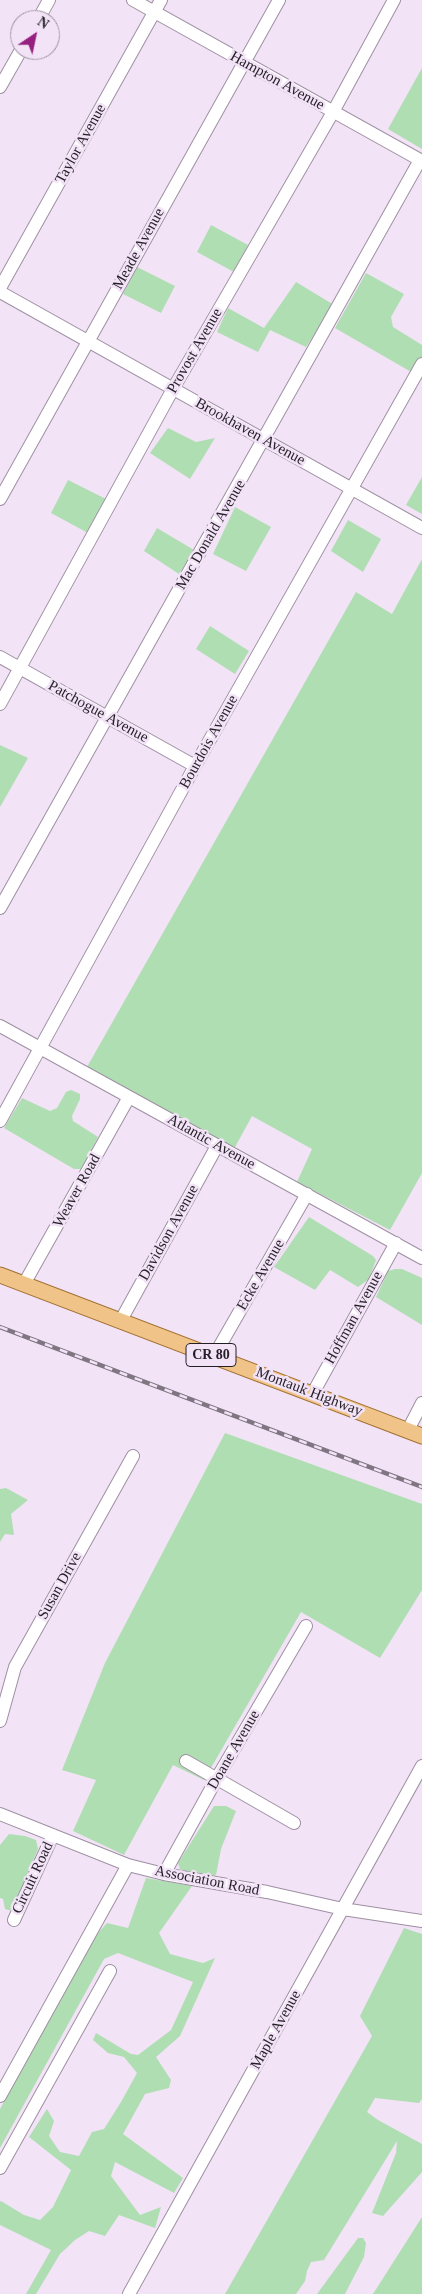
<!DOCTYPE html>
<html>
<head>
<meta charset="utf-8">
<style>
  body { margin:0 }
  #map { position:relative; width:422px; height:2294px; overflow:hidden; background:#f2e3f7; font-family:Georgia,serif }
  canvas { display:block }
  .north { position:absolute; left:10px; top:10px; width:50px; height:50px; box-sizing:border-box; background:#f2e3f7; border:1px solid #a095a3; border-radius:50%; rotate:34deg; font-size:14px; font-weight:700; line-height:20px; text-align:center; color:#241f26 }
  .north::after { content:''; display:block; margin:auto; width:18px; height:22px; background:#95207e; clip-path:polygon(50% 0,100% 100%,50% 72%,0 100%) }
</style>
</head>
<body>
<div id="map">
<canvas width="422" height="2294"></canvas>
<div class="north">N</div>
</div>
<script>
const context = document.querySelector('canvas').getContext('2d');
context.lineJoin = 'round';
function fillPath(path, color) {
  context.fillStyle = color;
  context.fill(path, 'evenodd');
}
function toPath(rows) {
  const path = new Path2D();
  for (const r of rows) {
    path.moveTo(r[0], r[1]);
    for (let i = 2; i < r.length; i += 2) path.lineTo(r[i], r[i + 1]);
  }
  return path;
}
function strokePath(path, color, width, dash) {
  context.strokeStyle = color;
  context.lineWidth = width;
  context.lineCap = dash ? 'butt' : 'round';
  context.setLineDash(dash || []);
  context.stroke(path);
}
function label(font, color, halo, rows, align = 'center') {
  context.font = font + ' Georgia,serif';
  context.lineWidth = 5;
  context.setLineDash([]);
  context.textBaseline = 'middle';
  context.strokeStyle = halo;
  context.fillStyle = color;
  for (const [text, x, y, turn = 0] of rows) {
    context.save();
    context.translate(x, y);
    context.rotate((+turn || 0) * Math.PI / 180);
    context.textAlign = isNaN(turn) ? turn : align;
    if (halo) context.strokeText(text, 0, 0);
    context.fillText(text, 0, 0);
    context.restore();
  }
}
fillPath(toPath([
  [422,68,422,149,388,129],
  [211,225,248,245,234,272,197,252],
  [137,267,175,286,161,313,123,294],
  [366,273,404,294,391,317,393,327,422,345,422,357,413,373,335,328],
  [296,282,334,305,306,347,270,330,258,352,217,332,228,308,264,328],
  [168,428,196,442,215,438,190,479,150,453],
  [422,477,422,514,406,505],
  [68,480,108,500,88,533,51,513],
  [235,507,271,527,246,571,213,554],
  [348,520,381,539,363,572,331,551],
  [157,528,194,550,179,574,144,551],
  [422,559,422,1173,390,1230,297,1182,312,1149,252,1116,234,1149,87,1067,356,592,392,614],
  [210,626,249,651,235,674,196,649],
  [0,745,28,758,0,807],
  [71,1090,80,1094,80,1099,72,1116,73,1121,98,1137,81,1169,74,1169,4,1128,22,1098,50,1111,57,1108,66,1092],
  [309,1217,373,1256,376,1260,369,1279,358,1287,330,1270,315,1290,274,1267],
  [395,1269,402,1269,422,1278,422,1325,376,1297,388,1271],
  [225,1433,422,1504,422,1590,380,1658,301,1612,204,1780,173,1765,124,1855,73,1831,96,1780,62,1770,105,1663],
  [6,1488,28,1500,11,1514,14,1535,5,1534,0,1542,0,1489],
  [214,1806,226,1806,236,1811,221,1849,216,1875,203,1877,180,1869,178,1863],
  [9,1834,25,1836,36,1840,38,1849,12,1911,5,1909,3,1899,0,1898,0,1845],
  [146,1878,192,1886,159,1933,170,1954,203,1963,215,1958,180,2036,156,2057,171,2080,169,2088,145,2094,123,2134,183,2178,174,2193,115,2162,111,2176,140,2215,161,2207,155,2228,119,2215,105,2236,89,2231,75,2240,60,2254,36,2294,26,2294,51,2250,0,2225,0,2202,1,2201,24,2215,40,2220,53,2207,71,2170,29,2137,47,2109,54,2121,49,2136,60,2152,79,2156,92,2132,104,2129,121,2102,137,2073,124,2057,108,2053,93,2040,96,2033,131,2054,138,2055,171,2030,193,1982,118,1953,104,1959,0,2148,0,2109,97,1934,107,1923,128,1928],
  [404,1928,422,1934,422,2099,419,2103,375,2098,367,2112,378,2120,422,2144,422,2172,383,2216,372,2213,396,2153,397,2141,324,2260,311,2262,307,2271,305,2281,296,2294,225,2294,372,2036,360,2016],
  [422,2217,422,2294,373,2294],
  [358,2238,363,2238,366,2243,364,2257,345,2294,317,2294]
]), '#b0deb3');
const minor = toPath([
  [133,0,422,161],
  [38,20,49,0],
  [0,87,21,50],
  [0,288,161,0],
  [0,292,422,528],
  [0,499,279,0],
  [0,657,195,766],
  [0,704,173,389,333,112,394,0],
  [0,908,420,160],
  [0,1026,422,1258],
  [0,1121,195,766,422,364],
  [24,1284,129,1097],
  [121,1320,217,1146],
  [214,1356,307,1194],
  [313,1393,396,1243],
  [408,1430,422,1403],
  [0,1721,15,1667,133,1456],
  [186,1761,294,1823],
  [0,1814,128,1865,164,1874,267,1892,343,1909,422,1921],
  [164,1874,217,1778,306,1626],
  [14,1920,53,1835],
  [0,2096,128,1865],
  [0,2168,110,1971],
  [129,2294,422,1766]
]);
const major = toPath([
  [0,1275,422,1436]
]);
strokePath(minor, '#9e90a2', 14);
strokePath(major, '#a27032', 17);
strokePath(minor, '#fff', 12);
strokePath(major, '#f0c488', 15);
const rail = toPath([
  [0,1327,422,1487]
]);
strokePath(rail, '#7f7682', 4.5);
strokePath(rail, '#f2e3f7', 2.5, [8]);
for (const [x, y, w] of [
  [211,1355,50]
]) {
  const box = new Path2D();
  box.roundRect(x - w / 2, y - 11.5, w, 23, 4);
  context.fillStyle = '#f2e3f7';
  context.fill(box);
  strokePath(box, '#241f26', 1);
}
label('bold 14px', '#241f26', null, [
  ["CR 80",211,1355]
]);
label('15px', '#241f26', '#f2e3f7', [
  ["Hampton Avenue",277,81,29],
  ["Taylor Avenue",81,144,-61],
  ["Meade Avenue",139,249,-61],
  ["Provost Avenue",195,351,-60],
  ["Brookhaven Avenue",250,432,29],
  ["Mac Donald Avenue",211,535,-60],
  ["Patchogue Avenue",98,712,29],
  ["Bourdois Avenue",209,742,-61],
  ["Atlantic Avenue",211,1142,29],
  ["Weaver Road",77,1191,-61],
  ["Davidson Avenue",169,1233,-61],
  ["Ecke Avenue",261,1275,-60],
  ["Hoffman Avenue",354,1318,-61],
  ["Montauk Highway",309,1392,21],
  ["Susan Drive",60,1586,-61],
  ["Doane Avenue",234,1750,-60],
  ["Circuit Road",33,1878,-65],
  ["Association Road",207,1881,11],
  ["Maple Avenue",276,2030,-61]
]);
</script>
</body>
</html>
